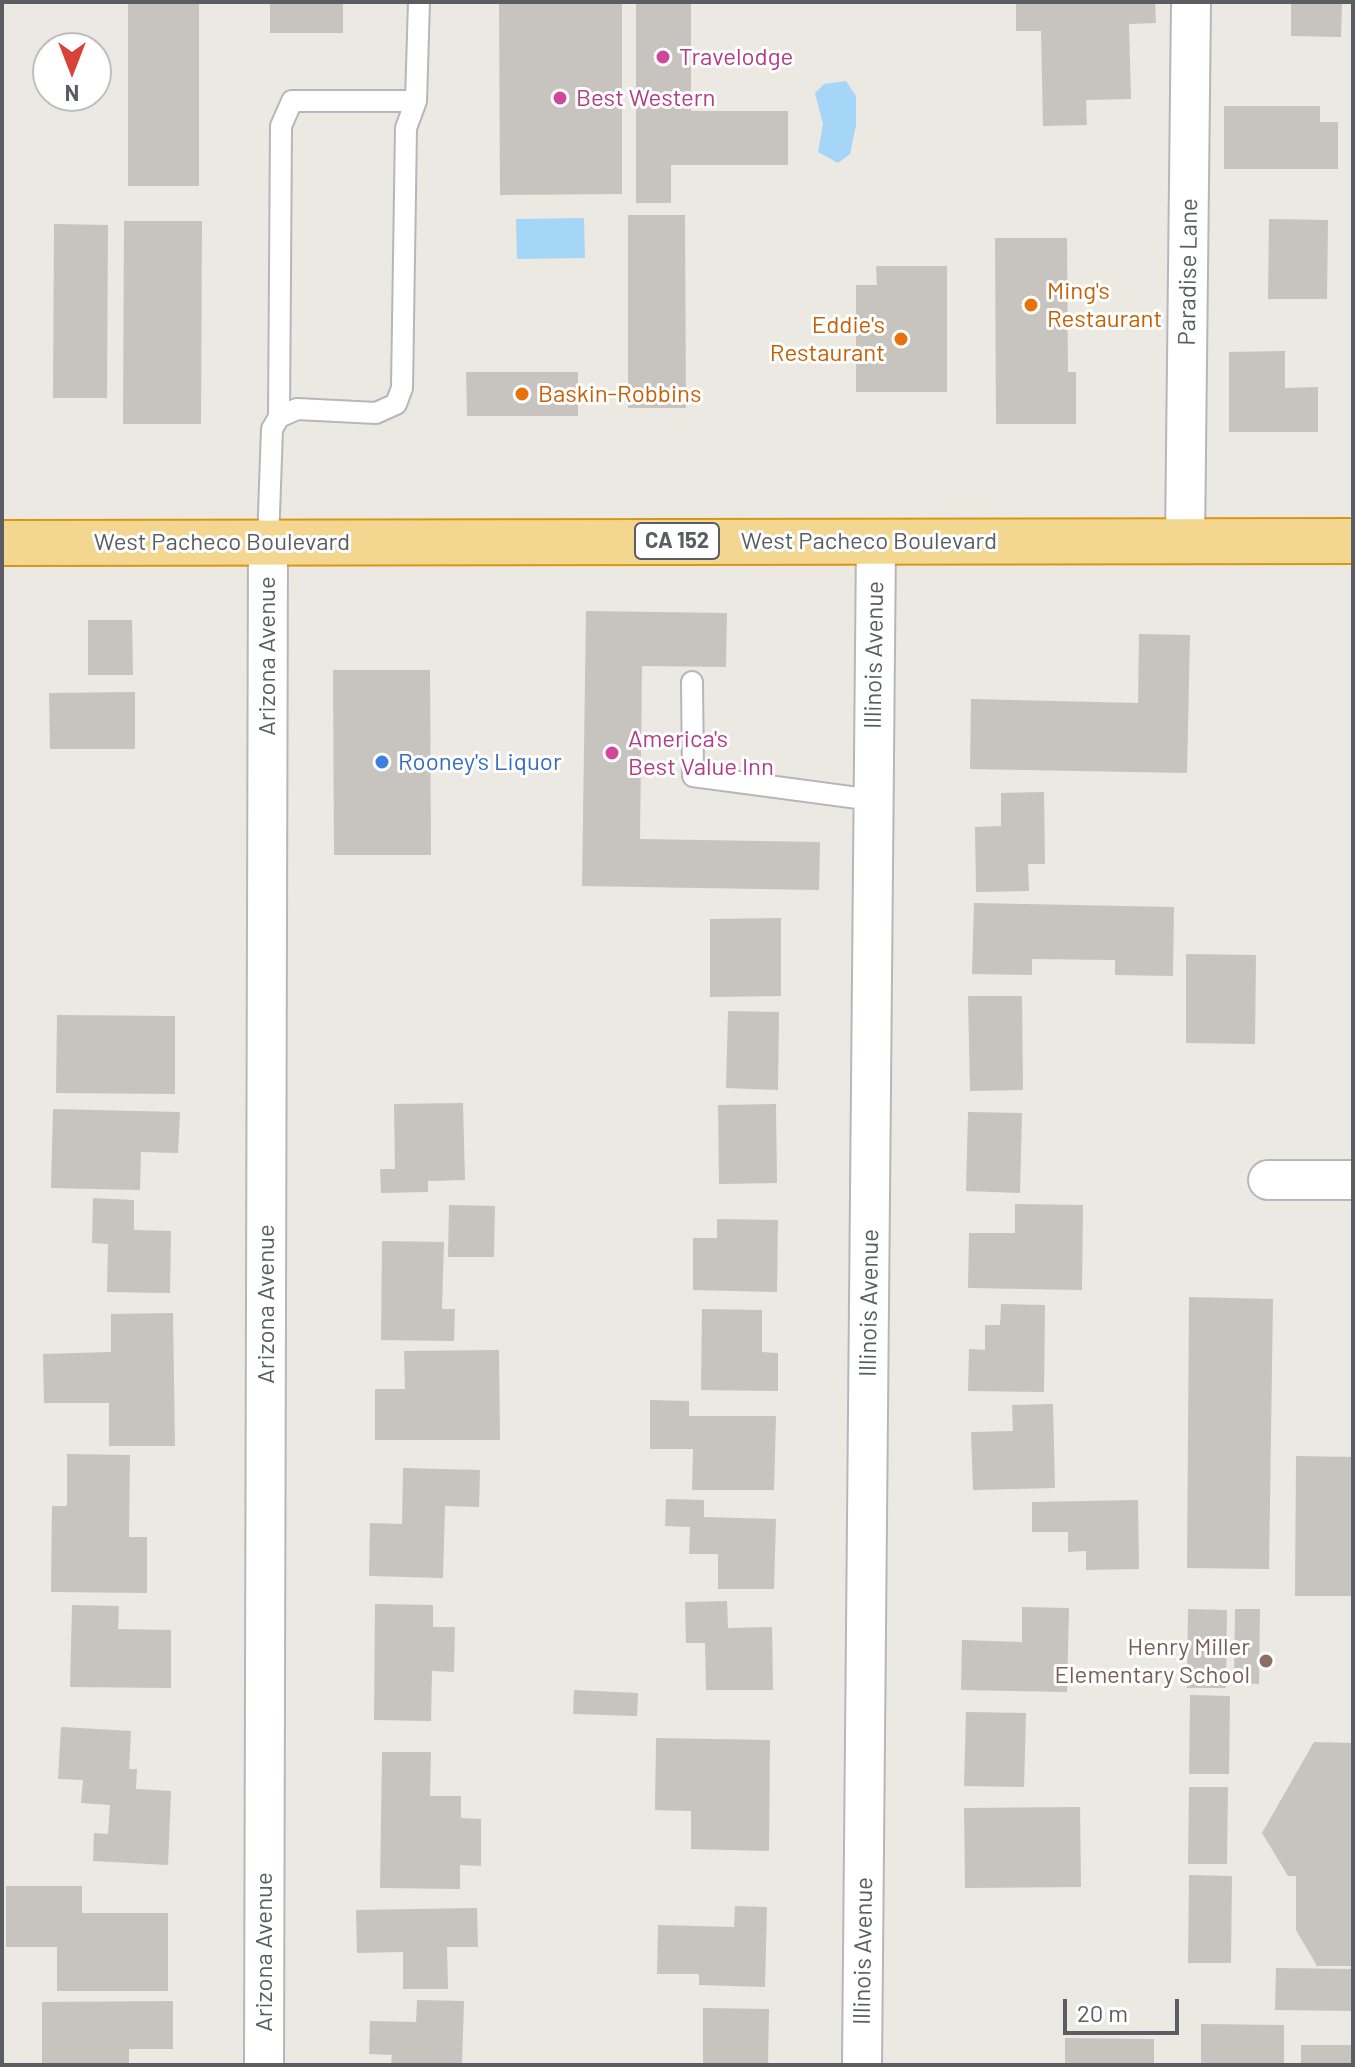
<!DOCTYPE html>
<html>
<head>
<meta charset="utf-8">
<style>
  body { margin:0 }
  #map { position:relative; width:1355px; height:2067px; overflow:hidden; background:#ebe9e1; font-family:Barlow,sans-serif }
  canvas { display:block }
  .frame { position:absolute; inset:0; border:4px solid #5a5d61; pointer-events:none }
  .north { position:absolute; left:32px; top:32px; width:80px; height:80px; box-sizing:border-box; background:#fff; border:2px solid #bdbec0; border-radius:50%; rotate:180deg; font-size:22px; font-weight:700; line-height:32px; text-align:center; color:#5a5d61 }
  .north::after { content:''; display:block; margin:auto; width:28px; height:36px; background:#da4139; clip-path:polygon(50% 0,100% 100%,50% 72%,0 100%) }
  .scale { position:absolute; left:1063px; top:1999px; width:116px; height:36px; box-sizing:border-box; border:4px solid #5a5d61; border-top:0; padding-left:10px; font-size:24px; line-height:28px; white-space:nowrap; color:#5a5d61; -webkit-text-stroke:6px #fff; paint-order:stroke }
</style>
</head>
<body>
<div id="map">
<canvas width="1355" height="2067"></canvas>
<div class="frame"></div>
<div class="north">N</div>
<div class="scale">20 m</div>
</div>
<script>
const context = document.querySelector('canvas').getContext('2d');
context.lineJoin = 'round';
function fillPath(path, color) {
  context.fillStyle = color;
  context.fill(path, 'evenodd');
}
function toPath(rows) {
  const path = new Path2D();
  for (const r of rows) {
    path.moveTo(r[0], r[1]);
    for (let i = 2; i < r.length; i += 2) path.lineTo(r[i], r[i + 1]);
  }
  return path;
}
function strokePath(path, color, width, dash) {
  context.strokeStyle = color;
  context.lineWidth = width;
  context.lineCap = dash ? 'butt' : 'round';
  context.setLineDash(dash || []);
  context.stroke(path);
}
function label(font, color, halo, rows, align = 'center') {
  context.font = font + ' Barlow,sans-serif';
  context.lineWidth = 6;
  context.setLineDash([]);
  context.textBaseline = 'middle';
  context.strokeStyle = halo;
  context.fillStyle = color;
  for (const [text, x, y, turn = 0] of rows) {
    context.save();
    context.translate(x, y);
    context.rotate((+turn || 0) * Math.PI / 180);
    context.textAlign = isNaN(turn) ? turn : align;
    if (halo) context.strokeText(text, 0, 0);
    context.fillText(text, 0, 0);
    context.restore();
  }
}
fillPath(toPath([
  [846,81,856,96,856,125,850,154,838,163,818,152,823,124,815,93,824,84],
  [584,218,585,258,517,259,516,219]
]), '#a5d6f7');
fillPath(toPath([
  [128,2,199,2,199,186,128,186],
  [270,2,343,2,343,33,270,33],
  [499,2,622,2,622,194,500,195],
  [636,2,691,2,691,111,788,111,788,165,671,165,671,203,636,203],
  [1016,2,1155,2,1156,23,1129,24,1131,99,1086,100,1087,125,1043,126,1041,31,1016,31],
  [1291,2,1342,2,1341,37,1291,36],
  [1224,106,1320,106,1320,122,1338,122,1338,169,1224,169],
  [628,215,685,215,686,408,628,408],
  [1269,219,1328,220,1327,299,1268,299],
  [124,221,202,221,201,424,123,424],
  [54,224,108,225,107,398,53,398],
  [995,238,1067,238,1068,372,1076,372,1076,424,996,424],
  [876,266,947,266,947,392,856,392,856,285,877,285],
  [1285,351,1285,388,1318,387,1318,432,1229,432,1229,352],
  [466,372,578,372,578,416,467,416],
  [586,611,727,613,726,667,642,666,640,839,820,842,819,890,582,886],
  [88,620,132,620,133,675,88,675],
  [1139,634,1190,635,1187,773,970,769,971,699,1138,703],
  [333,670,430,670,431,855,334,855],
  [135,692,135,749,50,749,49,693],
  [1044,792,1045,864,1028,864,1029,891,976,892,975,827,1001,826,1001,793],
  [974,903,1174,907,1173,976,1115,975,1115,960,1032,959,1032,975,972,974],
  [781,918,781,996,710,997,710,919],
  [1186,954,1256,955,1255,1044,1186,1043],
  [968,996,1022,996,1023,1090,970,1091],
  [728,1011,779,1012,778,1090,726,1088],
  [57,1015,175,1016,175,1094,56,1093],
  [463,1103,465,1180,428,1181,428,1192,381,1193,380,1169,395,1169,394,1104],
  [776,1104,777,1183,719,1184,718,1105],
  [53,1109,180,1112,178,1153,141,1152,140,1190,51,1188],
  [968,1112,1022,1113,1020,1193,966,1191],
  [93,1198,134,1200,134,1230,171,1231,170,1293,107,1292,108,1244,92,1243],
  [1015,1204,1083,1205,1082,1290,968,1288,969,1233,1015,1233],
  [449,1205,495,1206,494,1257,448,1257],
  [717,1219,778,1220,777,1292,693,1290,693,1238,717,1238],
  [382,1241,444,1242,442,1309,455,1309,454,1341,381,1340],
  [1189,1297,1273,1299,1269,1569,1187,1568],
  [1001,1304,1045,1305,1044,1392,968,1391,969,1349,985,1350,985,1325,1000,1325],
  [702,1309,762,1310,762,1352,778,1353,778,1391,701,1390],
  [173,1313,175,1446,109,1446,109,1403,44,1403,43,1354,111,1352,111,1314],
  [499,1350,500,1440,375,1440,375,1389,405,1389,404,1351],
  [650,1400,689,1401,689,1416,776,1416,774,1490,692,1490,693,1449,650,1449],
  [1053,1404,1055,1488,973,1490,971,1432,1013,1431,1012,1405],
  [67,1454,130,1455,129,1537,147,1537,147,1593,51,1592,52,1506,67,1506],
  [1296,1456,1353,1457,1353,1596,1295,1596],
  [403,1468,480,1470,479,1507,445,1506,443,1578,369,1576,370,1523,402,1524],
  [666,1499,704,1500,704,1517,776,1519,774,1589,718,1589,718,1554,689,1554,690,1527,665,1526],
  [1138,1500,1139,1569,1086,1570,1086,1551,1068,1552,1068,1532,1032,1532,1032,1502],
  [727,1601,728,1628,772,1627,773,1690,706,1690,705,1643,686,1643,685,1602],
  [375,1604,433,1605,433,1627,455,1627,454,1672,432,1671,431,1721,374,1720],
  [72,1605,119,1606,118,1629,171,1630,171,1688,70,1687],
  [1022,1607,1069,1608,1067,1692,961,1690,962,1640,1022,1642],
  [1188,1609,1227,1610,1226,1688,1187,1688],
  [1235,1609,1260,1609,1259,1684,1234,1683],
  [574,1690,638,1693,637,1716,573,1714],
  [1190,1695,1230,1696,1229,1774,1189,1774],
  [966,1712,1026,1713,1024,1787,964,1786],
  [61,1727,131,1731,129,1769,137,1769,136,1789,171,1791,168,1865,93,1861,94,1833,108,1834,110,1805,81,1803,83,1780,58,1779],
  [656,1738,770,1740,769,1851,691,1849,691,1811,655,1810],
  [1314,1742,1353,1743,1353,1966,1317,1966,1296,1930,1296,1876,1288,1876,1262,1833],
  [382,1752,431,1752,430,1796,461,1796,461,1818,481,1819,481,1866,460,1865,460,1889,380,1888],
  [1189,1787,1228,1787,1227,1864,1188,1864],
  [1080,1807,1081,1887,965,1888,964,1808],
  [1189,1875,1232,1876,1231,1963,1188,1963],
  [6,1886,82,1886,82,1913,168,1913,168,1991,57,1991,57,1947,6,1947],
  [735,1906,767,1907,765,1987,699,1985,699,1974,657,1974,658,1925,734,1927],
  [477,1908,478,1947,447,1947,448,1989,403,1989,403,1952,357,1953,356,1910],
  [1276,1968,1353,1969,1353,2011,1275,2010],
  [417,2000,464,2001,462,2065,391,2065,392,2055,369,2054,370,2021,416,2022],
  [173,2001,173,2049,129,2049,129,2065,42,2065,42,2002],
  [703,2008,769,2009,768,2065,703,2065],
  [1201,2024,1284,2025,1284,2065,1201,2065],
  [1065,2038,1154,2039,1154,2065,1065,2065],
  [1301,2045,1353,2045,1353,2065,1301,2065]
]), '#c7c3be');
const lane = toPath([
  [279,417,281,126,292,101,416,101],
  [268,542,272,429,279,417,297,409,376,413,396,404,402,388,406,128,416,101,419,2],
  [692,682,693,776,873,800]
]);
const street = toPath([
  [1185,541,1191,2],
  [1268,1180,1353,1180],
  [264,2065,268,542],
  [862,2065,876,541]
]);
const highway = toPath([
  [2,543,1353,541]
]);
strokePath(lane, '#b4b7bb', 24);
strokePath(street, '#b4b7bb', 42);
strokePath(highway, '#da9613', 48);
strokePath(lane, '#fff', 20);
strokePath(street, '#fff', 38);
strokePath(highway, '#f3d790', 44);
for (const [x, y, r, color] of [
  [663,57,8,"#d1479c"],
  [560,98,8,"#d1479c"],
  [1031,305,8,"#e8710a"],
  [901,339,8,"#e8710a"],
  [522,394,8,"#e8710a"],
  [612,753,8,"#d1479c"],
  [382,762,8,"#3f7fe0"],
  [1266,1661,8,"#8d6e63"]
]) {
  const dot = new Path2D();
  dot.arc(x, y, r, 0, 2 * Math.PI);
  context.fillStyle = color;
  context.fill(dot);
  strokePath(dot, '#fff', 3);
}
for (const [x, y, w] of [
  [677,541,84]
]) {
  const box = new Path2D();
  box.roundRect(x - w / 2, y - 18, w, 36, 6);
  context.fillStyle = '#fff';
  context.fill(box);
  strokePath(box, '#5a5d61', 2);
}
label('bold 22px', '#5a5d61', null, [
  ["CA 152",677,541]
]);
label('24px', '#b23c85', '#fff', [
  ["Travelodge",679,57],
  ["Best Western",576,98],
  ["America's",628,739],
  ["Best Value Inn",628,767]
], 'left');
label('24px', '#5a5d61', '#fff', [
  ["Paradise Lane",1188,272,-89],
  ["West Pacheco Boulevard",869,541],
  ["West Pacheco Boulevard",222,542],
  ["Illinois Avenue",874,655,-89],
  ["Arizona Avenue",267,656,-90],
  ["Illinois Avenue",869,1303,-89],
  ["Arizona Avenue",266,1304,-90],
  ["Illinois Avenue",863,1951,-89],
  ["Arizona Avenue",264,1952,-90]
]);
label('24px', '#c56008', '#fff', [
  ["Ming's",1047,291],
  ["Restaurant",1047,319],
  ["Eddie's",885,325,"right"],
  ["Restaurant",885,353,"right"],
  ["Baskin-Robbins",538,394]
], 'left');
label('24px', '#366cbe', '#fff', [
  ["Rooney's Liquor",398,762]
], 'left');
label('24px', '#785e54', '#fff', [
  ["Henry Miller",1250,1647],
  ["Elementary School",1250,1675]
], 'right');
</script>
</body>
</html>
